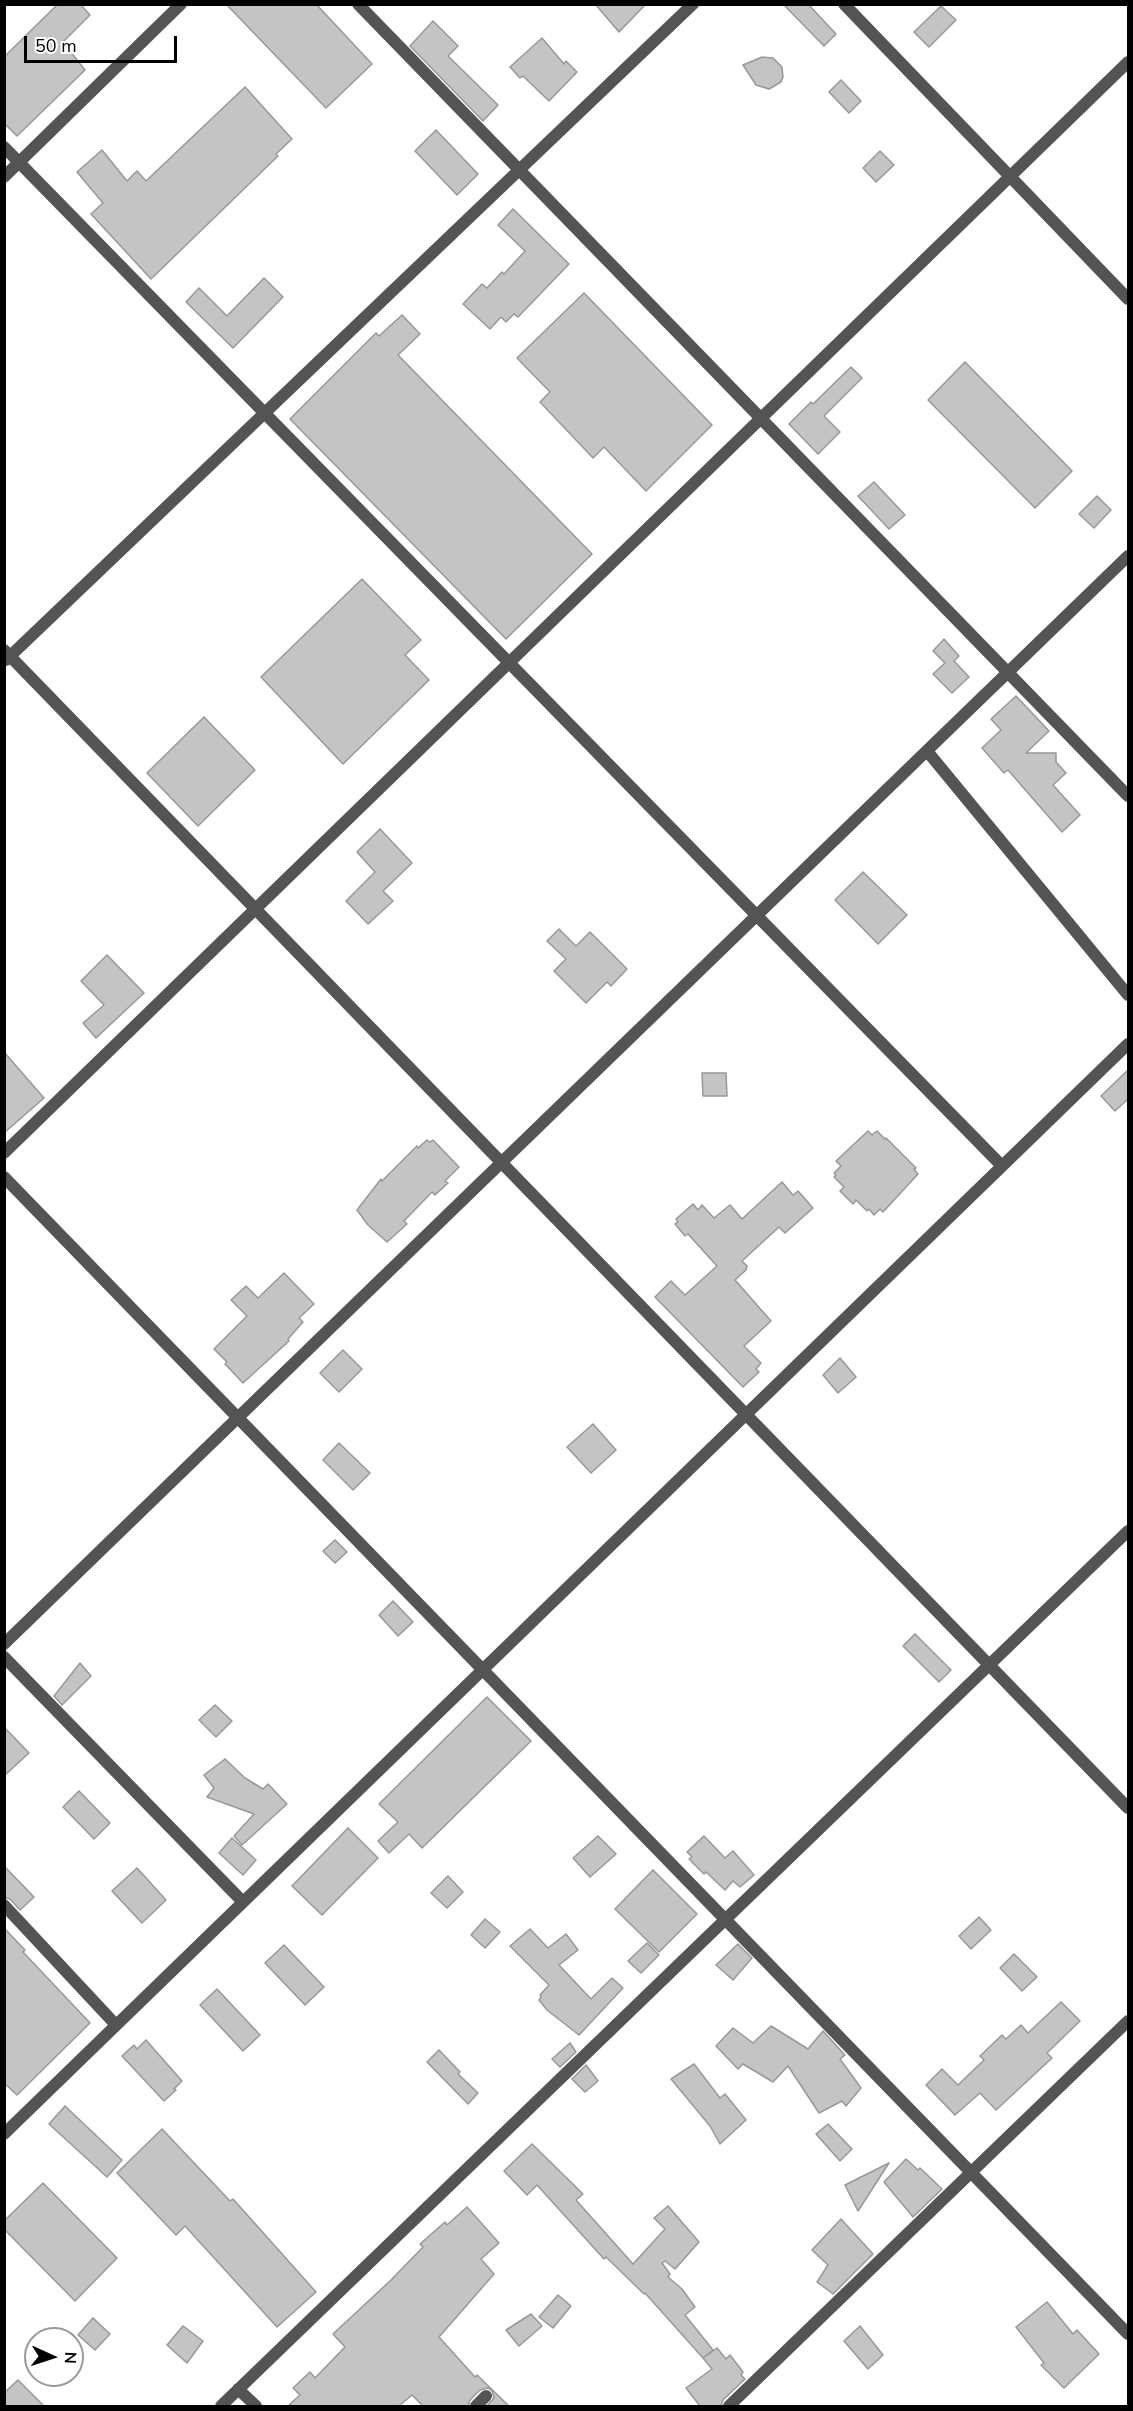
<!DOCTYPE html>
<html>
<head>
<meta charset="utf-8">
<style>
  body { margin:0 }
  #map { position:relative; width:1133px; height:2411px; overflow:hidden; background:#fff; font-family:"Nunito Sans",sans-serif }
  canvas { display:block }
  .frame { position:absolute; inset:0; border:6px solid #000; pointer-events:none }
  .north { position:absolute; left:24px; top:2327px; width:60px; height:60px; box-sizing:border-box; background:#fff; border:2px solid #999; border-radius:50%; rotate:93deg; font-size:16px; font-weight:700; line-height:24px; text-align:center; color:#000 }
  .north::after { content:''; display:block; margin:auto; width:21px; height:27px; background:#000; clip-path:polygon(50% 0,100% 100%,50% 72%,0 100%) }
  .scale { position:absolute; left:24px; top:36px; width:153px; height:27px; box-sizing:border-box; border:3px solid #000; border-top:0; padding-left:8px; font-size:18px; line-height:21px; white-space:nowrap; color:#000; -webkit-text-stroke:4px #fff; paint-order:stroke }
</style>
</head>
<body>
<div id="map">
<canvas width="1133" height="2411"></canvas>
<div class="frame"></div>
<div class="north">N</div>
<div class="scale">50 m</div>
</div>
<script>
const context = document.querySelector('canvas').getContext('2d');
context.lineJoin = 'round';
function fillPath(path, color) {
  context.fillStyle = color;
  context.fill(path, 'evenodd');
}
function toPath(rows) {
  const path = new Path2D();
  for (const r of rows) {
    path.moveTo(r[0], r[1]);
    for (let i = 2; i < r.length; i += 2) path.lineTo(r[i], r[i + 1]);
  }
  return path;
}
function strokePath(path, color, width, dash) {
  context.strokeStyle = color;
  context.lineWidth = width;
  context.lineCap = dash ? 'butt' : 'round';
  context.setLineDash(dash || []);
  context.stroke(path);
}
const building = toPath([
  [58,4,80,4,90,15,63,42,85,70,17,136,4,123,4,57,58,4],
  [226,4,316,4,372,64,326,108,226,4],
  [595,4,646,4,619,32,595,4],
  [783,4,808,4,836,34,824,46,783,4],
  [941,6,956,20,929,47,914,32,941,6],
  [433,21,458,46,448,56,498,105,483,121,410,46,433,21],
  [542,38,564,64,566,61,577,72,549,101,523,76,520,78,510,67,542,38],
  [762,57,773,58,782,67,783,77,781,82,769,89,756,85,743,65,762,57],
  [841,80,861,101,849,113,829,92,841,80],
  [245,87,292,139,276,154,278,156,151,279,91,214,103,203,77,172,102,150,127,181,137,171,146,181,245,87],
  [436,130,478,174,457,195,415,151,436,130],
  [880,151,894,165,876,182,863,168,880,151],
  [513,209,569,264,518,317,514,314,506,322,501,317,490,329,463,304,482,284,487,288,502,272,504,274,525,251,498,225,513,209],
  [264,278,283,297,233,348,186,302,199,288,227,316,264,278],
  [584,293,712,425,646,491,604,447,593,458,540,402,550,392,517,358,584,293],
  [402,315,420,334,398,355,592,554,506,639,290,419,376,333,379,336,402,315],
  [965,362,1072,471,1035,508,928,400,965,362],
  [851,367,862,378,824,416,840,432,818,454,789,424,811,402,813,404,851,367],
  [874,482,905,515,889,529,858,496,874,482],
  [1097,496,1111,510,1094,528,1079,514,1097,496],
  [362,579,421,640,405,655,429,680,343,764,261,677,362,579],
  [944,639,959,656,954,661,969,677,952,693,933,674,945,663,933,651,944,639],
  [1016,696,1049,731,1026,753,1056,753,1056,762,1066,773,1053,785,1080,815,1062,832,1008,770,1004,773,982,748,1001,730,991,719,1016,696],
  [204,717,255,770,198,826,147,773,204,717],
  [380,829,412,863,383,891,393,901,368,924,346,901,375,872,357,852,380,829],
  [863,872,907,915,878,944,835,900,863,872],
  [559,929,576,946,590,932,627,969,611,986,607,982,586,1003,554,971,566,959,547,941,559,929],
  [107,955,144,993,96,1038,83,1023,104,1005,81,981,107,955],
  [4,1052,44,1098,4,1133,4,1052],
  [1128,1070,1128,1099,1115,1111,1101,1096,1128,1070],
  [702,1073,726,1073,727,1096,703,1096,702,1073],
  [868,1131,872,1135,877,1131,885,1139,886,1138,916,1168,914,1169,918,1174,883,1212,880,1209,874,1215,869,1209,867,1211,856,1200,853,1204,840,1191,844,1187,834,1177,836,1175,834,1173,841,1166,836,1161,868,1131],
  [427,1140,430,1142,433,1140,459,1167,445,1181,448,1183,435,1195,432,1192,404,1221,407,1224,387,1242,368,1225,357,1210,381,1179,382,1181,417,1146,418,1148,427,1140],
  [782,1182,793,1195,798,1191,813,1208,785,1233,779,1227,742,1261,747,1266,746,1270,735,1280,771,1321,744,1346,761,1363,756,1369,759,1372,743,1387,655,1297,671,1281,685,1295,717,1266,688,1234,685,1236,675,1224,678,1222,676,1219,693,1204,698,1210,702,1205,714,1218,730,1205,742,1219,782,1182],
  [284,1273,314,1304,299,1318,303,1322,288,1339,289,1341,243,1383,225,1364,227,1362,214,1349,247,1316,231,1300,246,1286,258,1298,284,1273],
  [343,1350,362,1369,339,1392,320,1373,343,1350],
  [840,1358,856,1377,838,1393,823,1375,840,1358],
  [593,1424,616,1450,591,1473,567,1447,593,1424],
  [339,1443,370,1473,353,1490,323,1460,339,1443],
  [335,1540,347,1552,335,1563,323,1551,335,1540],
  [393,1601,413,1622,398,1636,379,1615,393,1601],
  [915,1634,951,1670,939,1682,903,1646,915,1634],
  [80,1663,91,1676,62,1705,54,1696,80,1663],
  [487,1697,531,1741,422,1848,409,1834,389,1853,378,1841,398,1822,379,1804,487,1697],
  [215,1705,232,1721,216,1737,199,1720,215,1705],
  [4,1727,29,1753,4,1776,4,1727],
  [225,1759,245,1778,263,1789,268,1784,287,1804,242,1845,234,1836,254,1814,207,1797,214,1788,204,1775,225,1759],
  [79,1791,110,1823,94,1839,63,1807,79,1791],
  [348,1828,378,1858,322,1915,292,1886,348,1828],
  [598,1836,616,1854,590,1877,573,1858,598,1836],
  [704,1836,725,1858,733,1851,754,1875,740,1887,733,1881,725,1890,706,1872,704,1874,689,1859,692,1857,687,1852,704,1836],
  [232,1838,256,1860,243,1875,219,1853,232,1838],
  [4,1866,34,1897,20,1910,10,1899,4,1897,4,1866],
  [137,1868,166,1900,142,1923,112,1891,137,1868],
  [653,1870,697,1914,659,1952,615,1909,653,1870],
  [448,1876,463,1892,447,1908,431,1893,448,1876],
  [979,1917,991,1930,971,1949,959,1936,979,1917],
  [485,1919,500,1932,485,1948,471,1935,485,1919],
  [4,1928,25,1950,23,1952,90,2023,17,2095,4,2083,4,1928],
  [530,1929,548,1948,566,1934,578,1950,559,1965,591,1999,612,1978,623,1988,579,2035,547,2010,539,2000,541,1997,540,1995,549,1985,510,1946,530,1929],
  [647,1943,659,1955,641,1973,628,1961,647,1943],
  [738,1944,752,1958,733,1980,716,1965,738,1944],
  [284,1945,324,1987,305,2005,265,1963,284,1945],
  [1014,1954,1037,1977,1022,1991,1000,1968,1014,1954],
  [217,1989,260,2035,243,2051,200,2005,217,1989],
  [1061,2002,1080,2021,1047,2053,1052,2058,996,2110,980,2093,955,2115,926,2085,942,2069,958,2085,984,2060,980,2056,1002,2035,1006,2039,1021,2025,1028,2033,1061,2002],
  [771,2026,808,2049,823,2031,845,2055,840,2059,861,2088,846,2106,842,2101,819,2113,788,2066,773,2082,743,2064,738,2069,716,2046,733,2028,753,2043,771,2026],
  [146,2040,182,2081,174,2089,176,2090,164,2101,122,2056,134,2045,137,2049,146,2040],
  [570,2043,576,2052,560,2067,552,2059,570,2043],
  [439,2050,460,2072,458,2074,478,2093,468,2104,427,2062,439,2050],
  [694,2064,720,2098,725,2094,746,2120,720,2144,710,2126,671,2079,694,2064],
  [586,2065,598,2081,585,2092,572,2079,586,2065],
  [65,2106,122,2160,107,2177,49,2124,65,2106],
  [828,2124,852,2149,840,2161,816,2134,828,2124],
  [162,2129,230,2201,233,2199,316,2292,277,2327,185,2226,176,2235,117,2173,162,2129],
  [532,2144,583,2194,576,2200,633,2264,665,2229,654,2218,668,2206,699,2242,675,2269,665,2261,662,2263,670,2274,668,2277,682,2289,695,2307,685,2315,713,2350,703,2358,645,2293,644,2294,606,2257,604,2259,537,2185,527,2195,504,2171,532,2144],
  [906,2159,918,2170,920,2168,942,2189,913,2217,884,2182,906,2159],
  [889,2163,858,2211,845,2185,889,2163],
  [43,2183,117,2258,75,2301,4,2229,4,2221,43,2183],
  [467,2207,499,2243,481,2259,494,2274,439,2337,475,2377,477,2375,509,2406,487,2406,494,2398,492,2391,488,2388,480,2390,470,2400,468,2406,423,2406,412,2395,399,2406,288,2406,300,2395,293,2388,310,2372,315,2378,345,2347,333,2334,391,2280,423,2247,420,2244,445,2222,447,2225,467,2207],
  [841,2219,873,2254,833,2294,817,2282,828,2265,812,2250,841,2219],
  [558,2295,571,2306,553,2328,539,2317,558,2295],
  [1047,2302,1073,2334,1077,2330,1099,2354,1064,2388,1041,2365,1044,2363,1016,2327,1047,2302],
  [531,2314,542,2326,519,2346,506,2330,531,2314],
  [93,2318,110,2334,95,2350,78,2335,93,2318],
  [183,2326,203,2341,187,2363,167,2345,183,2326],
  [860,2326,883,2355,868,2369,844,2341,860,2326],
  [717,2348,726,2359,730,2355,743,2372,741,2375,745,2379,723,2400,721,2406,700,2406,686,2388,712,2369,703,2358,717,2348],
  [18,2380,44,2406,4,2406,4,2393,18,2380]
]);
fillPath(building, '#c4c4c4');
strokePath(building, '#989898', 1.5);
strokePath(toPath([
  [358,4,1128,796],
  [844,4,1128,299],
  [4,147,1002,1166],
  [4,177,181,4],
  [4,650,1128,1808],
  [6,660,693,4],
  [927,751,1128,995],
  [4,1153,1128,62],
  [4,1177,1128,2334],
  [4,1644,1128,556],
  [4,1657,243,1902],
  [4,1905,116,2025],
  [4,2134,1128,1044],
  [238,2389,256,2406],
  [221,2406,1128,1531],
  [476,2406,486,2396],
  [729,2406,1128,2021]
]), '#545454', 12);
</script>
</body>
</html>
